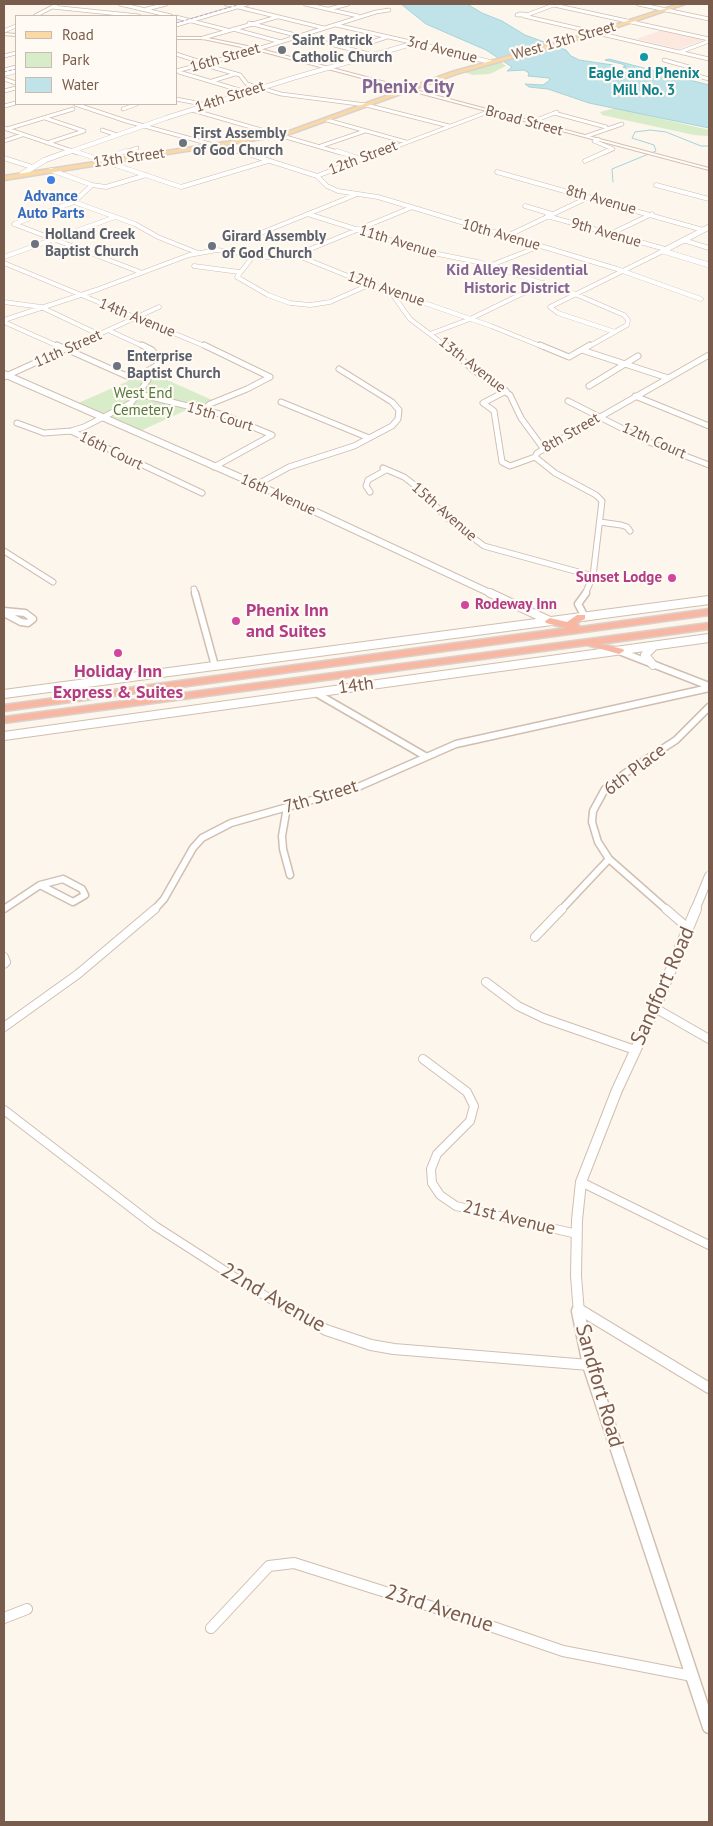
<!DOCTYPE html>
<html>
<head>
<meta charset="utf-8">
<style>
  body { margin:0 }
  #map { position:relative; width:713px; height:1826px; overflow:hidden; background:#fdf6ec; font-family:"PT Sans",sans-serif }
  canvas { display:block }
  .frame { position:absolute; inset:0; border:5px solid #7a5c4d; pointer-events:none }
  .legend { position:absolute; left:15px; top:15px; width:162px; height:90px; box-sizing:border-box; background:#fffaf3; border:1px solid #cabbb1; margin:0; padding:6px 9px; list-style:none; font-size:15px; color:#7a5c4d }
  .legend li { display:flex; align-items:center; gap:10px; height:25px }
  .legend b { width:25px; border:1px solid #cabbb1 }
</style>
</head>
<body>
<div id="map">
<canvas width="713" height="1826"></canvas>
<div class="frame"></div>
<ul class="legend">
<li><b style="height:6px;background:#fbd9a5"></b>Road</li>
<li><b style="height:14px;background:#d8ecc9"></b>Park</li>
<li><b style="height:14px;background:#bfe3e8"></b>Water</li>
</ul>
</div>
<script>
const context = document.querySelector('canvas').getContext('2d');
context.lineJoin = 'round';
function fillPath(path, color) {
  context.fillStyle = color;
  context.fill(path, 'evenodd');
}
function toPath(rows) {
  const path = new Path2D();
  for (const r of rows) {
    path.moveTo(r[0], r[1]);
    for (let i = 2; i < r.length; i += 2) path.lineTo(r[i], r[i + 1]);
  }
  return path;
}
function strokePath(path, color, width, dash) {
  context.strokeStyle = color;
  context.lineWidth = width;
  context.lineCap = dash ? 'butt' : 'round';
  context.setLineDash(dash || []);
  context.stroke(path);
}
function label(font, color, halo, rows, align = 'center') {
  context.font = font + ' "PT Sans",sans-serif';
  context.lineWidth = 4.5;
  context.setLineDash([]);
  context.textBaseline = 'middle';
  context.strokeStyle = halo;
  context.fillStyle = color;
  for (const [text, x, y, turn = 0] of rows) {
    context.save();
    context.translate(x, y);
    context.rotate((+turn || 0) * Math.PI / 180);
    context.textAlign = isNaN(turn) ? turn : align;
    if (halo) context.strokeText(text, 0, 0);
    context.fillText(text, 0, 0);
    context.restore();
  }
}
fillPath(toPath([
  [662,30,706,39,679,49,636,39]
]), '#fde8e0');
fillPath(toPath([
  [500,61,506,66,490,74,473,75,464,72],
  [616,108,709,130,709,136,694,135,602,115,600,112],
  [142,375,165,379,212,400,202,408,193,407,138,432,76,404]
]), '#d8ecc9');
const water = toPath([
  [401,4,467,4,482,13,502,21,525,35,566,50,571,56,579,60,613,65,614,68,629,74,639,74,623,67,626,66,622,64,605,60,609,59,709,85,709,128,589,103,548,89,529,87,525,84,543,85,550,80,549,78,528,76,529,73,524,70,507,71,512,67,486,50,426,24,401,4]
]);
fillPath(water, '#bfe3e8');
strokePath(water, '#a5d3da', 1);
strokePath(toPath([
  [613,182,612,169,656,151,654,145,632,138,635,132,650,130,666,132,701,146,709,146]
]), '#a5d3da', 1);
const minorFar5 = toPath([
  [120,4,171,16],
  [226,4,324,28],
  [305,4,358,16],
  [638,4,709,19],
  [554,5,709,39],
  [52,7,139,16],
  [147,9,166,4],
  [329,9,348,4],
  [519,14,524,14,527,15,517,15,519,14],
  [527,15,556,4],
  [35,16,56,5],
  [524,16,709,59],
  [176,17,227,30],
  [249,23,373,55],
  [176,25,247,4],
  [336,25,415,43],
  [233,29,281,42],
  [4,31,16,26],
  [203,38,277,17],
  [344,46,372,42,387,37],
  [680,52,709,41],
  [176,54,207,64],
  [4,56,16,53],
  [664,60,689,67,690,69,687,73,709,79],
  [205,65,240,75,247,84,281,94,366,105,449,126],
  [4,70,16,67],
  [176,71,245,53,376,12,389,10],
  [179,72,246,92],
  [4,79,16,83],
  [212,81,235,74],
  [4,91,16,88],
  [176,99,207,105],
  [75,104,126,121,243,153],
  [4,106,16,103],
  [123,109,137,104],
  [192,110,341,153],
  [554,113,606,127],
  [45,118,84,131],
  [327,120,406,142],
  [534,121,557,112],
  [4,128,78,153],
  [7,129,73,109],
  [102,130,117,135],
  [587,136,622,124],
  [598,139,594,141,613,149,604,153],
  [4,141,22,135],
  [47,143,84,131],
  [321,146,365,131],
  [123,153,137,148],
  [379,153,493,110]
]);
const minorFar4 = toPath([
  [74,151,181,187,268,161],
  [239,151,317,176,327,186,338,191,378,197,617,269,701,299],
  [337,151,361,159],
  [4,158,32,167],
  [100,160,126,151],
  [585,161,607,151],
  [51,170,92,185,106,187,146,175],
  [497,172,703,230],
  [317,176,382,151],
  [656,185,709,199],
  [74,202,135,224,158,237,198,253],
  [525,206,552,214],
  [308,214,428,252,478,262,575,294,624,315,628,320,627,325,588,347],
  [547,216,665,249],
  [14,224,140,272],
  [14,224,74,202,92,185],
  [261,233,355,195],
  [610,234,652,214],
  [507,236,589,197],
  [683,240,709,248],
  [254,255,237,277,268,295,290,303,310,305,330,302,371,284],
  [296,255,358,280,491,326,543,347],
  [4,257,115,217],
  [4,263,207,347],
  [194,266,239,272],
  [489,266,540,246],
  [390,291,410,319,447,347],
  [4,302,41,307,100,335],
  [4,320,96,290,189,255,217,250,268,257,296,255,410,208],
  [4,322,60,347],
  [110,331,145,347],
  [615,332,558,313,550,307,663,251],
  [430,334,470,319,544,283],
  [71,347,159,307]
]);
const minorFar3 = toPath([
  [57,345,129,377,144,373,159,364,159,359,152,350,142,345],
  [204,345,270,377],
  [446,345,472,369,510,395,521,418,543,448],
  [540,345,569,357,590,345],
  [582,350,668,378],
  [4,377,74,345],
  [589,386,638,356],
  [506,391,483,403,494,411,502,462,510,466,535,457],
  [139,394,224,415,272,435,214,467],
  [635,396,709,426],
  [568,401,649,442,709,465],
  [281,402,369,438],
  [203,410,210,404,247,389,270,377],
  [17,423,44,433,71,431,84,427,131,403,148,380,144,373],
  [71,431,202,493],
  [383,468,404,477,421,490,446,517,484,546,593,576],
  [256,485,289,467,354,446,392,426,398,419,399,410,392,402,339,369],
  [370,492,366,486,368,480,386,470],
  [600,522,621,525,627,527,630,531],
  [4,551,53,582],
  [194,589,195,594],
  [585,594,593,576,602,501,596,495,555,473,535,457,537,453,709,355]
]);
const minorFar2 = toPath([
  [195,593,215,666],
  [4,611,25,613,33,619,28,623,21,622,4,613],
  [585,617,578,604,586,593],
  [619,651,709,686],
  [316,693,425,756],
  [287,807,282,836,283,849,290,875],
  [63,879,82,889,85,895,73,902,40,885,63,879],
  [4,909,40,885],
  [154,910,164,899,193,848,202,838,231,823,358,787,456,744,709,688],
  [561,910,609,859],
  [667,910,609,859,598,842,592,822,593,811,605,789,624,774,676,740,709,707]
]);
const minorFar1 = toPath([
  [666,909,689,929],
  [535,937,562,909],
  [4,957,6,962,4,964],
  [486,982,518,1006,543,1018,635,1050],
  [655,1008,709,1039],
  [4,1027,78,974,155,909],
  [423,1059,467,1092,474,1106,470,1121,437,1154,431,1169,432,1183,440,1195,456,1206,577,1234],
  [4,1110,155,1226,250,1287,295,1313],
  [581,1182,709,1245],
  [578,1309,584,1313]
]);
const minor = toPath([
  [293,1311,326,1330,371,1345,394,1349,589,1365],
  [582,1311,709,1388],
  [4,1618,27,1609],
  [211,1628,269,1566,294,1563,458,1615,563,1651,692,1676]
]);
const tertiaryFar5 = toPath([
  [4,74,16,71],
  [66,153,166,118,293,78,415,43,490,62]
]);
const tertiaryFar4 = toPath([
  [22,174,45,160,70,151],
  [663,251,709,227],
  [663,251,709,265]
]);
const tertiaryFar3 = toPath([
  [4,374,269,490,492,594]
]);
const tertiaryFar2 = toPath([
  [490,593,550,621],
  [653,647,645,655,653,665],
  [4,694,709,600],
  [4,736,709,638],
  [695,910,709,876]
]);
const tertiaryFar1 = toPath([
  [579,1313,576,1276,577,1220,581,1182,617,1090,655,1008,696,909]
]);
const tertiary = toPath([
  [578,1311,589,1365,709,1727]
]);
const secondary = toPath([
  [4,33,16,34,16,36,4,35,4,33],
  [176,37,203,37,257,48,709,168,709,170,256,50,203,39,176,39,176,37]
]);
const primary = toPath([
  [679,4,685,4,594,35,456,74,287,135,4,180,4,176,284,133,452,72,590,33,679,4]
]);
const motorway = toPath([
  [709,609,709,615,4,711,4,705,566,628,546,623,545,621,550,618,567,622,577,615,585,615,585,619,577,623,580,627,709,609],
  [709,623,709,629,600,644,623,649,624,651,619,654,587,645,4,723,4,717,709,623]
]);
strokePath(minorFar5, '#d1beb0', 4.5);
strokePath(minorFar4, '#d1beb0', 5);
strokePath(minorFar3, '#d1beb0', 7);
strokePath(minorFar2, '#d1beb0', 9);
strokePath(minorFar1, '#d1beb0', 10);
strokePath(minor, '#d1beb0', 12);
strokePath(tertiaryFar5, '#d1beb0', 5);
strokePath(tertiaryFar4, '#d1beb0', 6);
strokePath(tertiaryFar3, '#d1beb0', 8);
strokePath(tertiaryFar2, '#d1beb0', 10);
strokePath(tertiaryFar1, '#d1beb0', 12);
strokePath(tertiary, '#d1beb0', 15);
strokePath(secondary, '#d6c0b0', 2);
strokePath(primary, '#dad1cd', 3);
strokePath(motorway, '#dad1cd', 3);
strokePath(minorFar5, '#fff', 3);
strokePath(minorFar4, '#fff', 4);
strokePath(minorFar3, '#fff', 5);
strokePath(minorFar2, '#fff', 6);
strokePath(minorFar1, '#fff', 8);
strokePath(minor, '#fff', 10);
strokePath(tertiaryFar5, '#fff', 4);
strokePath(tertiaryFar4, '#fff', 5);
strokePath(tertiaryFar3, '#fff', 6);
strokePath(tertiaryFar2, '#fff', 8);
strokePath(tertiaryFar1, '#fff', 10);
strokePath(tertiary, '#fff', 12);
fillPath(secondary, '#fff');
fillPath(primary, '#fbd9a5');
fillPath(motorway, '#f7b7a3');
strokePath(toPath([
  [176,23,241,4],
  [4,72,16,69]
]), '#b9a8c9', 1, [3, 2]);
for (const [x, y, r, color] of [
  [282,50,5,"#6b7280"],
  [644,57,5,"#0f9aa8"],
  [183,143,5,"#6b7280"],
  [51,180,5,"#3f7fe0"],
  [35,244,5,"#6b7280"],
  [212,246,5,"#6b7280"],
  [117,366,5,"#6b7280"],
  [672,578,5,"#d1479c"],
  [465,605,5,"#d1479c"],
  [236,621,5,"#d1479c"],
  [118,653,5,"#d1479c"]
]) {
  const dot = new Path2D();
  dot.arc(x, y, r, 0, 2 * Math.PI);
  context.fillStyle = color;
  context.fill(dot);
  strokePath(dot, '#fffaf3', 2);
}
label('bold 15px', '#5b616d', '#fffaf3', [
  ["Saint Patrick",292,41],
  ["Catholic Church",292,58],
  ["First Assembly",193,134],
  ["of God Church",193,151],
  ["Holland Creek",45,235],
  ["Baptist Church",45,252],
  ["Girard Assembly",222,237],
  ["of God Church",222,254],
  ["Enterprise",127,357],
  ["Baptist Church",127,374]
], 'left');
label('15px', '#7a5c4d', '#fffaf3', [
  ["West 13th Street",564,41,-16],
  ["3rd Avenue",442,50,14],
  ["16th Street",225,58,-16],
  ["14th Street",230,97,-18],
  ["Broad Street",524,121,15],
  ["13th Street",129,158,-8],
  ["12th Street",363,158,-21],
  ["8th Avenue",601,200,16],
  ["9th Avenue",606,233,16],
  ["10th Avenue",501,235,16],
  ["11th Avenue",398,242,17],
  ["12th Avenue",386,289,19],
  ["14th Avenue",137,318,22],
  ["11th Street",68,349,-24],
  ["13th Avenue",472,365,38],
  ["15th Court",220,417,17],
  ["8th Street",571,433,-30],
  ["12th Court",654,441,24],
  ["16th Court",111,451,26],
  ["16th Avenue",278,495,24],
  ["15th Avenue",444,512,41]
]);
label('bold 15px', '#0d838f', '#fffaf3', [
  ["Eagle and Phenix",644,74],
  ["Mill No. 3",644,91]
]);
label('bold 15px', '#366cbe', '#fffaf3', [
  ["Advance",51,197],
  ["Auto Parts",51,214]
]);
label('15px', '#537a41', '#fffaf3', [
  ["West End",143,394],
  ["Cemetery",143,411]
]);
label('bold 15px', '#b23c85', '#fffaf3', [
  ["Sunset Lodge",662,578],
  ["Rodeway Inn",475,605,"left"]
], 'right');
label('bold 16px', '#846695', '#fffaf3', [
  ["Kid Alley Residential",517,270],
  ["Historic District",517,288]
]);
label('bold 18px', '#b23c85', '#fffaf3', [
  ["Phenix Inn",246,611],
  ["and Suites",246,632],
  ["Holiday Inn",118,672,"center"],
  ["Express & Suites",118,693,"center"]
], 'left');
label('18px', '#7a5c4d', '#fffaf3', [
  ["14th",356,686,-8],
  ["6th Place",635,770,-37],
  ["7th Street",321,797,-17],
  ["21st Avenue",509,1218,14]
]);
label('bold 19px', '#846695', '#fffaf3', [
  ["Phenix City",408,88]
]);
label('21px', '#7a5c4d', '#fffaf3', [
  ["Sandfort Road",663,986,-66],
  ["22nd Avenue",273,1298,30],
  ["Sandfort Road",599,1386,74],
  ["23rd Avenue",439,1609,18]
]);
</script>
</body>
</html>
